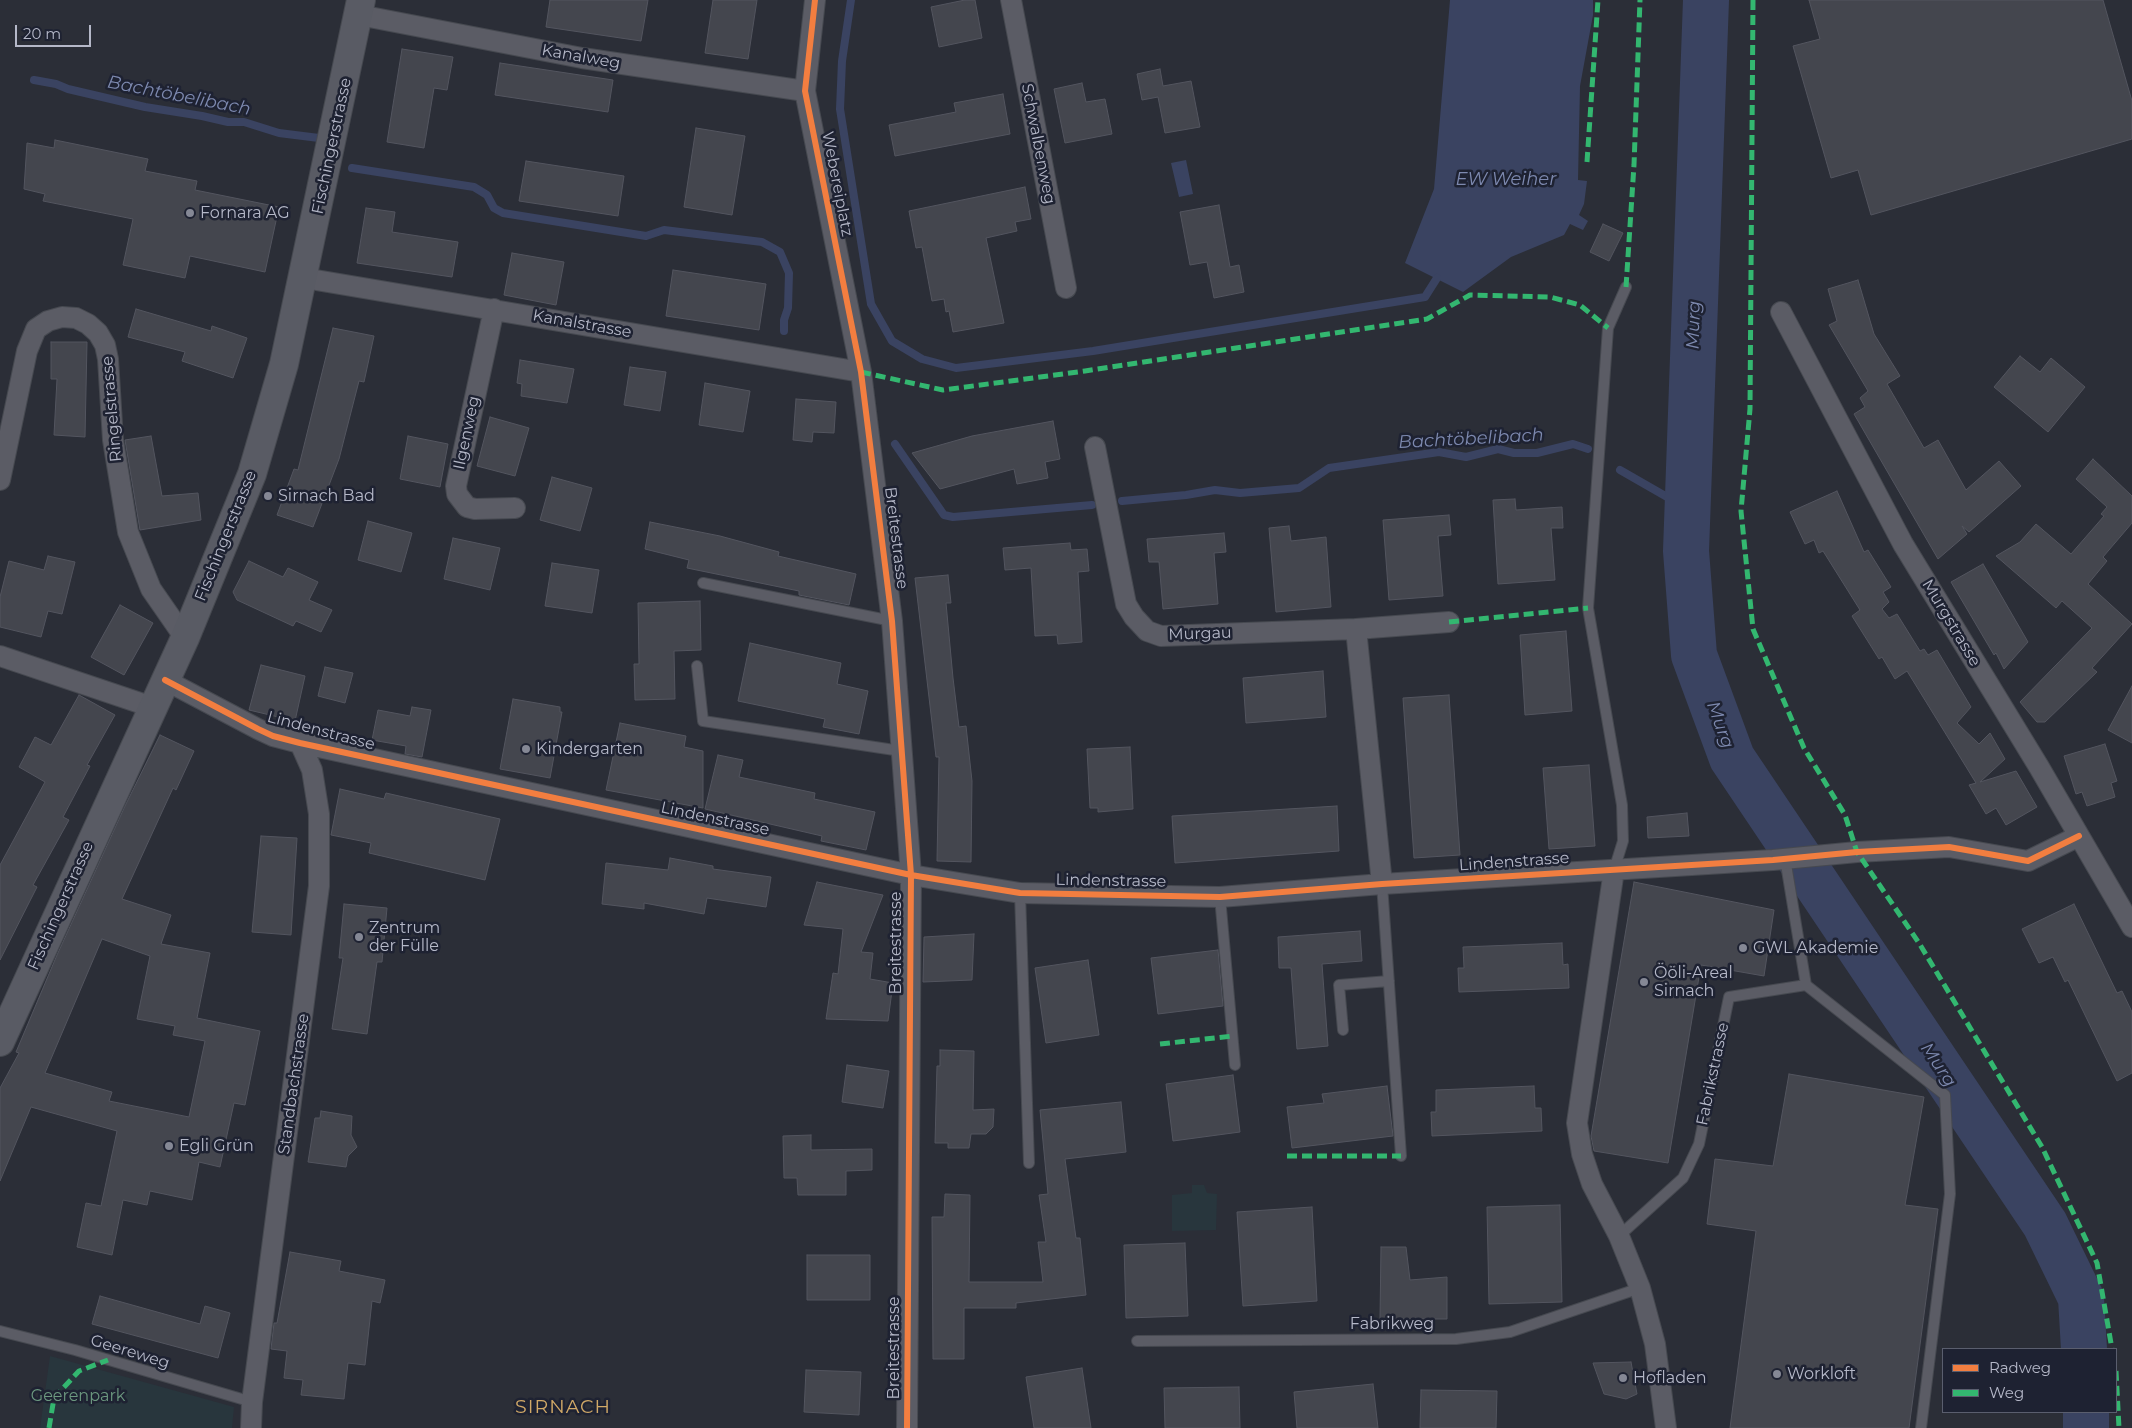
<!DOCTYPE html>
<html>
<head>
<meta charset="utf-8">
<style>
  body { margin:0 }
  #map { position:relative; width:2132px; height:1428px; overflow:hidden; background:#2b2e37; font-family:Montserrat,sans-serif }
  canvas { display:block }
  .legend { position:absolute; left:1942px; top:1348px; width:175px; height:65px; box-sizing:border-box; background:#1e2232; border:1px solid #5a5e6e; margin:0; padding:6px 9px; list-style:none; font-size:15px; color:#b5b8c8 }
  .legend li { display:flex; align-items:center; gap:10px; height:25px }
  .legend b { width:25px; border:1px solid #5a5e6e }
  .scale { position:absolute; left:15px; top:25px; width:76px; height:22px; box-sizing:border-box; border:2px solid #b5b8c8; border-top:0; padding-left:6px; font-size:15px; line-height:18px; white-space:nowrap; color:#b5b8c8; -webkit-text-stroke:4px #1e2232; paint-order:stroke }
</style>
</head>
<body>
<div id="map">
<canvas width="2132" height="1428"></canvas>
<ul class="legend">
<li><b style="height:6px;background:#f27e40"></b>Radweg</li>
<li><b style="height:6px;background:#33b770"></b>Weg</li>
</ul>
<div class="scale">20 m</div>
</div>
<script>
const context = document.querySelector('canvas').getContext('2d');
context.lineJoin = 'round';
function fillPath(path, color) {
  context.fillStyle = color;
  context.fill(path, 'evenodd');
}
function toPath(rows) {
  const path = new Path2D();
  for (const r of rows) {
    path.moveTo(r[0], r[1]);
    for (let i = 2; i < r.length; i += 2) path.lineTo(r[i], r[i + 1]);
  }
  return path;
}
function strokePath(path, color, width, dash) {
  context.strokeStyle = color;
  context.lineWidth = width;
  context.lineCap = dash ? 'butt' : 'round';
  context.setLineDash(dash || []);
  context.stroke(path);
}
function label(font, color, halo, rows, align = 'center') {
  context.font = font + ' Montserrat,sans-serif';
  context.lineWidth = 5;
  context.setLineDash([]);
  context.textBaseline = 'middle';
  context.strokeStyle = halo;
  context.fillStyle = color;
  for (const [text, x, y, turn = 0] of rows) {
    context.save();
    context.translate(x, y);
    context.rotate((+turn || 0) * Math.PI / 180);
    context.textAlign = isNaN(turn) ? turn : align;
    if (halo) context.strokeText(text, 0, 0);
    context.fillText(text, 0, 0);
    context.restore();
  }
}
fillPath(toPath([
  [1192,1185,1204,1185,1207,1193,1217,1194,1216,1230,1172,1231,1172,1195,1192,1193],
  [50,1356,234,1407,232,1428,40,1428]
]), '#28363d');
fillPath(toPath([
  [1450,0,1593,0,1593,15,1580,86,1578,180,1587,181,1584,204,1579,215,1588,221,1583,230,1570,224,1564,235,1511,257,1463,292,1405,263,1434,189],
  [1186,160,1193,194,1179,197,1171,163]
]), '#3a4361');
strokePath(toPath([
  [851,0,842,61,840,109,871,304,892,341,922,359,956,368,1093,351,1425,297,1437,278],
  [34,80,56,84,68,89,145,107,202,116,228,122,244,122,279,133,319,138],
  [352,168,474,187,487,195,494,208,503,213,646,236,664,230,762,242,780,252,789,273,788,308,784,320,784,331],
  [895,444,944,515,953,517,1092,505],
  [1620,470,1688,509],
  [1122,501,1186,495,1215,490,1240,493,1299,488,1329,468,1439,452,1466,457,1498,449,1514,453,1537,453,1573,444,1588,449]
]), '#3a4361', 8);
strokePath(toPath([
  [1706,0,1686,551,1694,655,1732,758,2045,1224,2081,1298,2084,1349],
  [2086,1428,2086,1412]
]), '#3a4361', 46);
const building = toPath([
  [550,0,648,0,641,41,546,27,550,0],
  [713,0,757,0,748,59,705,53,713,0],
  [965,0,975,0,982,38,939,47,931,7,965,0],
  [1809,0,2103,0,2132,101,2132,139,1871,215,1858,170,1831,178,1793,46,1820,39,1809,0],
  [402,49,453,57,447,90,434,88,424,148,387,142,402,49],
  [500,63,613,80,608,112,495,95,500,63],
  [1160,69,1163,86,1191,81,1200,127,1165,133,1158,97,1142,100,1137,74,1160,69],
  [1082,83,1086,102,1105,99,1112,134,1065,143,1054,89,1082,83],
  [1003,94,1010,134,895,156,889,125,956,112,954,103,1003,94],
  [696,128,745,136,732,215,684,207,696,128],
  [55,140,148,159,145,171,197,181,195,190,279,207,265,272,190,256,185,278,123,265,133,219,43,201,45,194,24,189,27,143,54,148,55,140],
  [526,161,624,176,618,216,519,201,526,161],
  [1025,187,1031,219,1015,222,1017,231,986,238,1004,323,953,332,949,311,946,312,944,299,932,301,922,247,916,248,909,211,1025,187],
  [1219,205,1230,267,1239,265,1244,292,1214,298,1207,262,1190,265,1180,212,1219,205],
  [366,208,395,212,392,232,458,242,452,277,357,263,366,208],
  [1603,224,1623,233,1609,261,1590,252,1603,224],
  [512,253,564,262,556,305,504,295,512,253],
  [673,270,766,284,759,330,666,316,673,270],
  [1858,280,1874,334,1900,376,1887,384,1924,448,1938,440,1966,490,1999,461,2021,486,1969,532,1962,526,1967,534,1938,559,1854,414,1865,407,1860,398,1868,391,1829,325,1837,321,1828,289,1858,280],
  [136,309,211,331,212,326,247,338,233,378,182,361,185,352,128,337,136,309],
  [333,328,374,336,364,382,359,381,339,459,313,527,277,515,294,469,298,470,333,328],
  [51,342,87,342,85,437,54,435,57,379,51,379,51,342],
  [2020,356,2040,372,2051,358,2085,387,2048,432,1994,387,2020,356],
  [520,360,574,369,567,403,521,396,522,384,517,383,520,360],
  [630,367,666,372,660,411,624,405,630,367],
  [705,383,750,391,743,432,699,425,705,383],
  [796,399,836,402,834,433,813,432,812,442,793,440,796,399],
  [490,417,529,428,515,476,477,466,490,417],
  [1053,421,1060,459,1045,462,1048,478,1017,484,1014,469,940,489,912,453,972,436,1053,421],
  [151,436,162,496,198,493,201,520,140,530,125,440,151,436],
  [408,436,448,444,440,487,400,479,408,436],
  [2093,459,2132,496,2132,523,2103,557,2107,561,2088,584,2132,624,2092,668,2097,672,2045,722,2037,722,2020,702,2092,628,2062,601,2056,608,1996,556,2020,542,2036,524,2071,554,2104,516,2101,514,2107,507,2076,479,2093,459],
  [552,477,592,488,580,531,540,520,552,477],
  [1837,491,1864,552,1868,550,1891,587,1883,592,1889,602,1882,609,1889,618,1897,614,1920,651,1924,649,1928,655,1937,650,1971,707,1957,723,1979,744,1990,733,2005,759,1980,782,2016,771,2037,807,2006,825,1996,808,1986,814,1969,785,1976,783,1907,671,1895,679,1882,657,1879,659,1852,616,1860,610,1823,551,1819,553,1814,540,1805,544,1790,512,1837,491],
  [1515,499,1516,510,1562,507,1563,528,1551,528,1555,580,1498,584,1493,500,1515,499],
  [1449,515,1451,535,1438,536,1443,596,1389,600,1383,520,1449,515],
  [368,521,412,533,401,572,358,560,368,521],
  [650,522,720,536,779,552,778,556,856,574,849,605,799,595,799,591,687,568,689,560,645,549,650,522],
  [1289,526,1291,541,1326,537,1331,607,1276,612,1269,528,1289,526],
  [1224,533,1226,552,1214,553,1218,604,1163,609,1159,562,1149,562,1147,539,1224,533],
  [453,538,500,548,490,590,444,579,453,538],
  [1070,543,1071,550,1087,549,1089,571,1078,572,1082,642,1058,644,1057,635,1035,636,1031,568,1005,570,1003,548,1070,543],
  [48,556,75,562,62,614,48,611,41,637,0,627,0,597,9,561,44,570,48,556],
  [249,561,283,577,288,568,318,582,309,600,332,610,321,632,296,621,293,626,237,600,233,592,249,561],
  [552,563,599,570,592,613,545,606,552,563],
  [1983,564,2028,642,2004,669,1996,653,1994,655,1951,582,1983,564],
  [948,575,951,603,946,603,953,678,959,727,966,726,972,781,971,862,937,861,939,757,936,757,915,578,948,575],
  [700,601,701,650,674,651,675,699,635,700,634,664,639,664,638,603,700,601],
  [120,605,153,623,124,675,91,657,120,605],
  [1566,631,1572,711,1525,715,1520,635,1566,631],
  [750,643,841,663,837,684,868,691,859,734,823,727,825,719,738,701,750,643],
  [261,665,305,676,295,721,249,710,261,665],
  [325,667,353,673,345,703,318,696,325,667],
  [1323,671,1326,717,1246,723,1243,678,1323,671],
  [2132,686,2132,743,2108,730,2132,686],
  [79,695,115,715,87,765,90,766,63,817,69,820,33,885,37,887,0,960,0,865,45,782,19,767,35,737,51,745,79,695],
  [1449,695,1460,855,1414,858,1403,698,1449,695],
  [513,699,560,707,560,712,562,712,550,778,500,769,513,699],
  [412,707,431,710,422,757,405,754,406,746,372,740,378,710,410,716,412,707],
  [620,723,686,736,684,747,703,751,703,808,606,790,620,723],
  [160,735,194,751,176,790,173,788,122,899,171,915,161,944,210,953,197,1018,260,1031,245,1105,234,1103,220,1167,199,1162,192,1200,150,1191,147,1205,123,1200,112,1255,77,1247,86,1203,101,1206,117,1131,31,1107,0,1181,0,1088,19,1053,16,1052,57,955,125,806,160,735],
  [102,939,150,956,137,1019,175,1026,173,1035,205,1041,189,1117,109,1101,112,1092,45,1073,102,939],
  [2105,744,2117,781,2111,783,2115,797,2087,806,2082,792,2076,794,2064,756,2105,744],
  [1130,747,1133,809,1098,812,1098,808,1090,808,1087,749,1130,747],
  [718,755,743,760,739,777,815,793,814,799,875,812,866,850,821,841,822,836,705,809,718,755],
  [1589,765,1595,846,1549,849,1543,768,1589,765],
  [340,789,384,799,386,793,500,819,485,880,369,853,371,843,331,835,340,789],
  [1337,806,1339,851,1175,863,1172,816,1337,806],
  [1687,813,1689,836,1648,838,1647,817,1687,813],
  [261,836,297,838,291,935,252,932,261,836],
  [670,858,713,866,713,869,771,877,766,907,707,898,704,914,644,903,644,909,602,904,606,863,668,870,670,858],
  [817,882,883,895,861,952,873,953,870,979,893,983,888,1021,826,1019,833,973,838,974,843,929,804,925,817,882],
  [1634,882,1774,910,1764,976,1701,965,1668,1163,1594,1151,1591,1136,1634,882],
  [344,904,387,908,382,962,377,962,367,1034,332,1029,343,958,339,958,344,904],
  [2074,904,2117,993,2122,991,2132,1012,2132,1073,2117,1081,2068,980,2065,982,2053,957,2039,963,2022,929,2074,904],
  [1360,931,1362,961,1322,964,1328,1046,1297,1049,1291,968,1279,968,1278,937,1360,931],
  [974,934,972,980,923,982,924,937,974,934],
  [1562,943,1563,965,1568,964,1569,988,1459,992,1458,968,1464,968,1463,947,1562,943],
  [1218,950,1223,1006,1158,1014,1151,958,1218,950],
  [1088,960,1099,1035,1046,1043,1035,968,1088,960],
  [940,1050,974,1051,973,1110,994,1109,993,1127,986,1134,971,1134,969,1148,948,1148,948,1143,935,1143,937,1066,940,1066,940,1050],
  [847,1065,889,1071,883,1108,842,1102,847,1065],
  [1789,1074,1924,1097,1905,1205,1938,1209,1909,1428,1730,1428,1756,1231,1707,1224,1715,1159,1773,1166,1789,1074],
  [1233,1075,1240,1132,1173,1141,1166,1084,1233,1075],
  [1387,1086,1393,1136,1292,1148,1287,1107,1324,1103,1322,1094,1387,1086],
  [1534,1086,1535,1108,1541,1108,1542,1131,1432,1136,1431,1112,1436,1112,1436,1090,1534,1086],
  [1121,1102,1126,1152,1065,1159,1076,1238,1080,1238,1086,1295,1016,1303,1016,1308,964,1308,964,1359,933,1359,932,1217,944,1217,945,1194,970,1195,969,1282,1043,1282,1038,1242,1046,1242,1039,1195,1048,1194,1040,1110,1121,1102],
  [321,1111,352,1116,351,1135,357,1147,348,1156,346,1167,308,1162,315,1118,320,1118,321,1111],
  [811,1135,811,1150,872,1149,872,1170,846,1171,846,1195,798,1195,797,1178,784,1178,783,1136,811,1135],
  [1560,1205,1562,1302,1489,1304,1487,1207,1560,1205],
  [1312,1207,1317,1301,1243,1306,1237,1212,1312,1207],
  [1185,1243,1188,1316,1126,1318,1124,1245,1185,1243],
  [1381,1247,1406,1247,1410,1280,1447,1277,1447,1319,1380,1319,1381,1247],
  [290,1252,341,1261,339,1271,385,1280,380,1303,372,1301,365,1365,348,1363,344,1399,301,1395,303,1380,284,1378,287,1351,271,1349,274,1323,277,1323,290,1252],
  [807,1255,870,1255,870,1300,807,1300,807,1255],
  [100,1296,200,1324,205,1306,230,1313,218,1358,92,1324,100,1296],
  [1631,1362,1637,1394,1626,1399,1604,1394,1593,1363,1631,1362],
  [1082,1368,1091,1428,1034,1428,1026,1377,1082,1368],
  [806,1370,861,1372,859,1415,804,1412,806,1370],
  [1373,1384,1378,1428,1297,1428,1294,1392,1373,1384],
  [1239,1387,1240,1428,1165,1428,1164,1388,1239,1387],
  [1421,1390,1497,1391,1496,1428,1420,1428,1421,1390]
]);
fillPath(building, '#44464e');
strokePath(building, '#53555f', 1);
const service = toPath([
  [703,583,892,621],
  [697,666,703,721,901,751],
  [1614,870,1623,841,1622,805,1588,608,1608,328,1626,287],
  [1382,884,1401,1156],
  [1020,893,1029,1163],
  [1220,897,1235,1065],
  [1806,985,1945,1095,1950,1194,1921,1428],
  [1343,1030,1339,985,1389,981],
  [1619,1236,1683,1178,1699,1144,1729,997,1806,985,1785,858],
  [0,1331,75,1350,252,1402],
  [1137,1341,1456,1339,1510,1332,1640,1288]
]);
const minor = toPath([
  [815,0,805,91,861,372,892,621,911,875,907,1428],
  [1011,0,1066,288],
  [359,15,582,58,805,91],
  [304,278,861,372],
  [494,309,456,486,457,494,467,507,475,509,515,508],
  [1781,312,1903,544,2039,767,2132,927],
  [1095,447,1126,604,1134,617,1147,631,1161,636,1356,629,1449,622],
  [0,480,27,351,36,329,48,321,62,317,76,318,88,324,98,333,105,345,108,359,113,440,128,532,151,589,185,638],
  [1356,629,1382,884],
  [0,656,152,707],
  [165,680,258,729,273,736,300,743,911,875,1020,893,1220,897,1382,884,1773,860,1857,852,1949,847,2028,861,2079,836],
  [1614,870,1577,1123,1582,1154,1592,1184,1619,1236,1640,1288,1655,1344,1666,1428],
  [251,1428,252,1402,319,886,319,814,312,770,300,743]
]);
const secondary = toPath([
  [0,1042,185,638,252,474,284,364,361,0]
]);
strokePath(service, '#464950', 12);
strokePath(minor, '#464950', 22);
strokePath(secondary, '#464950', 30);
strokePath(service, '#5b5c65', 10);
strokePath(minor, '#5b5c65', 20);
strokePath(secondary, '#595b64', 28);
strokePath(toPath([
  [1753,0,1750,409,1741,511,1753,629,1804,748,1845,815,1857,852,1919,943,2042,1147,2097,1263,2112,1349],
  [1587,162,1598,0],
  [1626,287,1634,165,1640,0],
  [861,372,943,390,1085,371,1427,319,1470,295,1550,297,1580,305,1608,328],
  [1449,622,1588,608],
  [1160,1044,1233,1036],
  [1287,1156,1401,1156],
  [2116,1371,2119,1428],
  [49,1428,54,1398,79,1371,108,1360]
]), '#33b770', 5, [10, 5]);
strokePath(toPath([
  [815,0,805,91,861,372,892,621,911,875,907,1428],
  [165,680,258,729,273,736,300,743,911,875,1020,893,1220,897,1382,884,1773,860,1857,852,1949,847,2028,861,2079,836]
]), '#f27e40', 6);
for (const [x, y, r, color] of [
  [190,213,5,"#858895"],
  [268,496,5,"#858895"],
  [526,749,5,"#858895"],
  [359,937,5,"#858895"],
  [1743,948,5,"#858895"],
  [1644,982,5,"#858895"],
  [169,1146,5,"#858895"],
  [1777,1374,5,"#858895"],
  [1623,1378,5,"#858895"]
]) {
  const dot = new Path2D();
  dot.arc(x, y, r, 0, 2 * Math.PI);
  context.fillStyle = color;
  context.fill(dot);
  strokePath(dot, '#1e2232', 2);
}
label('16px', '#b5b8c8', '#1e2232', [
  ["Kanalweg",581,57,10],
  ["Schwalbenweg",1038,144,79],
  ["Fischingerstrasse",332,146,-78],
  ["Webereiplatz",837,184,79],
  ["Kanalstrasse",582,324,10],
  ["Ringelstrasse",112,409,-95],
  ["Ilgenweg",467,433,-78],
  ["Fischingerstrasse",226,536,-68],
  ["Breitestrasse",896,538,83],
  ["Murgstrasse",1951,623,59],
  ["Murgau",1200,634,-2],
  ["Lindenstrasse",321,731,15],
  ["Lindenstrasse",715,819,12],
  ["Lindenstrasse",1514,862,-4],
  ["Lindenstrasse",1111,881,1],
  ["Fischingerstrasse",61,906,-66],
  ["Breitestrasse",896,943,-90],
  ["Fabrikstrasse",1713,1074,-78],
  ["Standbachstrasse",294,1084,-82],
  ["Fabrikweg",1392,1324],
  ["Breitestrasse",894,1348,-90],
  ["Geereweg",130,1352,17]
]);
label('16px', '#b5b8c8', '#1e2232', [
  ["Fornara AG",200,213],
  ["Sirnach Bad",278,496],
  ["Kindergarten",536,749],
  ["Zentrum",369,928],
  ["der Fülle",369,946],
  ["GWL Akademie",1753,948],
  ["Ööli-Areal",1654,973],
  ["Sirnach",1654,991],
  ["Egli Grün",179,1146],
  ["Workloft",1787,1374],
  ["Hofladen",1633,1378]
], 'left');
label('16px', '#6c987f', '#1e2232', [
  ["Geerenpark",78,1396]
]);
label('italic 18px', '#7d89af', '#1e2232', [
  ["Bachtöbelibach",179,96,11],
  ["EW Weiher",1506,180],
  ["Murg",1694,325,-88],
  ["Bachtöbelibach",1471,439,-3],
  ["Murg",1720,725,70],
  ["Murg",1938,1065,56]
]);
context.letterSpacing = '1px';
label('19px', '#d1a967', '#1e2232', [
  ["SIRNACH",563,1407]
]);
context.letterSpacing = '0px';
</script>
</body>
</html>
